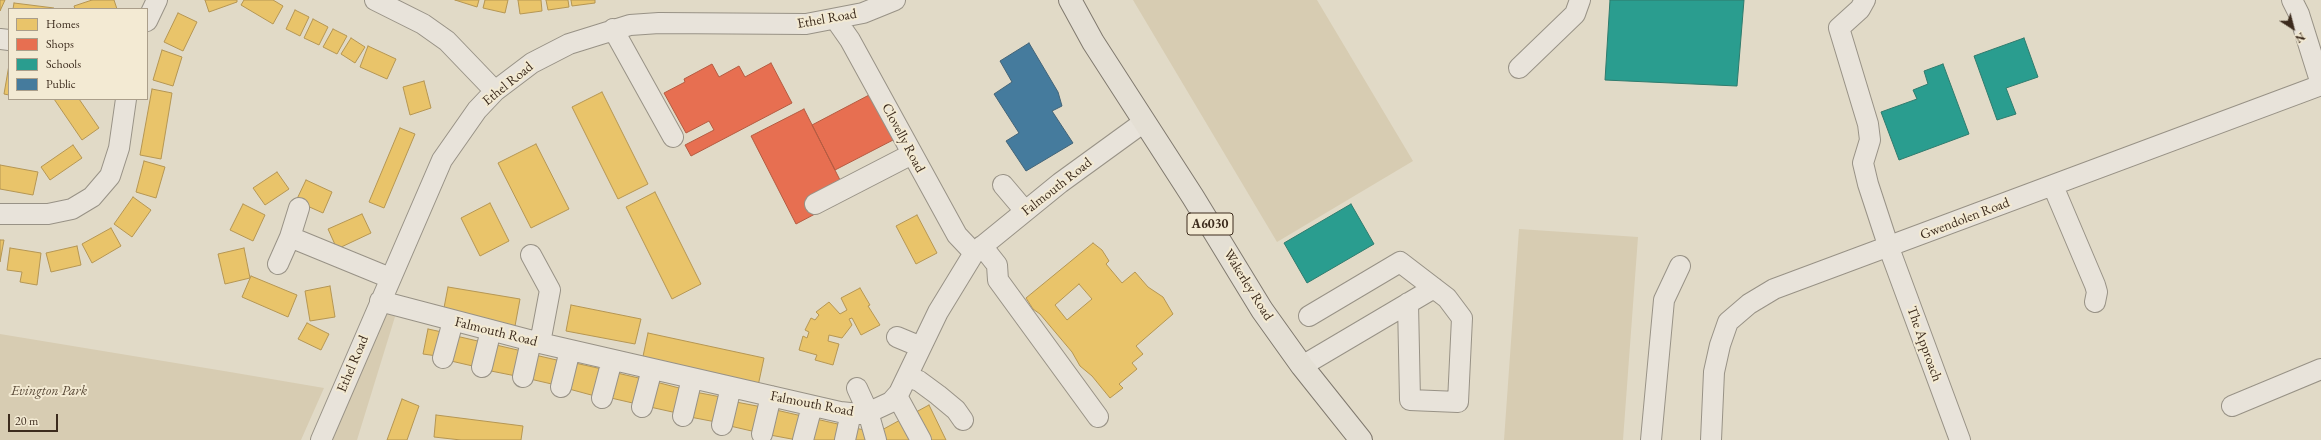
<!DOCTYPE html>
<html>
<head>
<meta charset="utf-8">
<style>
  body { margin:0 }
  #map { position:relative; width:2321px; height:440px; overflow:hidden; background:#e1dac7; font-family:"EB Garamond",serif }
  canvas { display:block }
  .legend { position:absolute; left:8px; top:8px; width:140px; height:92px; box-sizing:border-box; background:#f3ead3; border:1px solid #aa9e8a; margin:0; padding:5px 7px; list-style:none; font-size:12px; color:#3c2b1d }
  .legend li { display:flex; align-items:center; gap:8px; height:20px }
  .legend b { width:20px; border:1px solid #aa9e8a }
  .north { position:absolute; left:2273px; top:8px; width:40px; height:40px; -webkit-text-stroke:3px #f3ead3; paint-order:stroke; rotate:144deg; font-size:11px; font-weight:700; line-height:16px; text-align:center; color:#3c2b1d }
  .north::after { content:''; display:block; margin:auto; width:14px; height:18px; background:#3c2b1d; clip-path:polygon(50% 0,100% 100%,50% 72%,0 100%) }
  .scale { position:absolute; left:8px; top:414px; width:50px; height:18px; box-sizing:border-box; border:2px solid #3c2b1d; border-top:0; padding-left:5px; font-size:12px; line-height:14px; white-space:nowrap; color:#3c2b1d; -webkit-text-stroke:3px #f3ead3; paint-order:stroke }
</style>
</head>
<body>
<div id="map">
<canvas width="2321" height="440"></canvas>
<ul class="legend">
<li><b style="height:11px;background:#e9c46a"></b>Homes</li>
<li><b style="height:11px;background:#e76f51"></b>Shops</li>
<li><b style="height:11px;background:#2a9d8f"></b>Schools</li>
<li><b style="height:11px;background:#457b9d"></b>Public</li>
</ul>
<div class="north">N</div>
<div class="scale">20 m</div>
</div>
<script>
const context = document.querySelector('canvas').getContext('2d');
context.lineJoin = 'round';
function fillPath(path, color) {
  context.fillStyle = color;
  context.fill(path, 'evenodd');
}
function toPath(rows) {
  const path = new Path2D();
  for (const r of rows) {
    path.moveTo(r[0], r[1]);
    for (let i = 2; i < r.length; i += 2) path.lineTo(r[i], r[i + 1]);
  }
  return path;
}
function strokePath(path, color, width, dash) {
  context.strokeStyle = color;
  context.lineWidth = width;
  context.lineCap = dash ? 'butt' : 'round';
  context.setLineDash(dash || []);
  context.stroke(path);
}
function label(font, color, halo, rows, align = 'center') {
  context.font = font + ' "EB Garamond",serif';
  context.lineWidth = 4;
  context.setLineDash([]);
  context.textBaseline = 'middle';
  context.strokeStyle = halo;
  context.fillStyle = color;
  for (const [text, x, y, turn = 0] of rows) {
    context.save();
    context.translate(x, y);
    context.rotate((+turn || 0) * Math.PI / 180);
    context.textAlign = isNaN(turn) ? turn : align;
    if (halo) context.strokeText(text, 0, 0);
    context.fillText(text, 0, 0);
    context.restore();
  }
}
fillPath(toPath([
  [1133,0,1317,0,1413,161,1277,242],
  [1519,229,1638,237,1623,440,1504,440],
  [380,301,398,307,357,440,322,440],
  [0,334,230,372,324,388,301,440,0,440]
]), '#d7ccb2');
const homes = toPath([
  [0,0,5,0,0,11,0,0],
  [92,0,114,0,117,9,75,9,74,6,92,0],
  [205,0,237,0,237,2,209,12,205,0],
  [244,0,273,0,283,6,273,24,241,5,244,0],
  [455,0,479,0,477,7,455,0],
  [485,0,508,0,505,13,483,8,485,0],
  [518,0,541,0,542,11,520,14,518,0],
  [546,0,568,0,569,7,548,10,546,0],
  [571,0,595,0,595,3,572,6,571,0],
  [14,3,54,8,53,9,13,9,14,3],
  [295,10,309,17,300,36,286,29,295,10],
  [178,13,197,22,183,51,164,42,178,13],
  [313,19,328,27,319,45,304,38,313,19],
  [333,29,347,36,337,54,323,47,333,29],
  [351,38,365,47,355,63,341,54,351,38],
  [368,46,396,59,387,79,360,67,368,46],
  [162,50,182,57,173,86,153,80,162,50],
  [9,65,9,95,4,94,9,65],
  [424,81,431,108,410,115,403,87,424,81],
  [152,89,172,93,161,159,140,155,152,89],
  [602,92,648,184,618,199,572,107,602,92],
  [54,99,79,99,99,128,82,140,54,99],
  [400,128,415,134,384,208,369,202,400,128],
  [536,144,569,209,531,228,498,163,536,144],
  [73,145,82,158,50,180,41,167,73,145],
  [144,161,165,167,156,198,136,192,144,161],
  [0,165,38,172,33,195,0,189,0,165],
  [277,172,289,189,265,205,253,188,277,172],
  [306,180,332,192,323,213,296,201,306,180],
  [655,192,701,284,672,299,626,207,655,192],
  [133,197,151,210,132,237,114,224,133,197],
  [490,203,509,241,480,256,461,218,490,203],
  [243,204,265,215,253,241,230,230,243,204],
  [362,214,371,233,337,249,328,229,362,214],
  [917,215,937,253,916,264,896,226,917,215],
  [111,228,121,246,92,263,82,244,111,228],
  [0,240,4,240,0,262,0,240],
  [1093,243,1102,250,1109,261,1106,264,1122,283,1135,272,1148,287,1163,297,1173,314,1136,346,1143,354,1132,363,1137,369,1119,384,1123,388,1110,398,1092,376,1080,366,1072,352,1040,314,1033,309,1026,298,1093,243],
  [1079,284,1092,299,1067,320,1055,305,1079,284],
  [77,246,81,265,51,272,46,253,77,246],
  [10,248,41,253,37,285,20,282,22,272,7,270,10,248],
  [244,248,250,278,225,284,218,254,244,248],
  [251,276,297,295,288,317,242,297,251,276],
  [330,286,335,317,310,321,305,291,330,286],
  [448,287,520,299,515,326,443,313,448,287],
  [860,288,870,305,868,306,880,325,861,335,852,318,849,319,852,325,842,338,829,335,828,341,839,344,833,365,815,360,817,355,799,350,803,336,807,338,809,332,805,330,811,318,815,320,819,315,816,312,829,302,840,314,847,310,841,298,860,288],
  [571,305,641,319,635,344,566,331,571,305],
  [307,323,329,334,321,350,298,339,307,323],
  [428,329,442,332,437,356,423,354,428,329],
  [648,333,764,358,758,386,642,361,648,333],
  [456,336,482,342,477,367,451,361,456,336],
  [496,345,522,351,516,376,491,371,496,345],
  [535,355,561,361,556,385,530,379,535,355],
  [575,363,602,369,595,396,569,389,575,363],
  [617,373,643,379,637,404,611,398,617,373],
  [656,382,683,389,677,413,650,407,656,382],
  [695,392,721,397,716,422,690,417,695,392],
  [402,399,419,406,407,440,387,440,402,399],
  [736,402,762,407,756,432,730,426,736,402],
  [929,405,946,440,930,440,916,412,929,405],
  [776,410,802,416,797,440,770,435,776,410],
  [436,415,523,426,521,440,461,440,434,437,436,415],
  [816,419,842,425,839,440,811,440,816,419],
  [902,419,914,440,885,440,880,431,902,419],
  [855,428,869,431,867,440,852,440,855,428]
]);
fillPath(homes, '#e9c46a');
strokePath(homes, '#b59653', 1);
const shops = toPath([
  [771,63,792,103,691,156,685,145,714,130,709,121,686,133,664,93,685,82,684,79,712,64,719,77,739,66,745,77,771,63],
  [871,94,895,139,835,170,812,125,871,94],
  [804,109,840,180,807,197,815,214,796,224,751,136,804,109]
]);
fillPath(shops, '#e76f51');
strokePath(shops, '#b45b41', 1);
const schools = toPath([
  [1610,0,1744,0,1737,86,1605,80,1610,0],
  [2024,38,2038,77,2006,88,2016,114,1997,120,1974,56,2024,38],
  [1943,64,1969,134,1899,160,1881,112,1917,99,1913,90,1928,84,1924,71,1943,64],
  [1351,204,1374,244,1307,283,1284,243,1351,204]
]);
fillPath(schools, '#2a9d8f');
strokePath(schools, '#2f7b6d', 1);
const public = toPath([
  [1029,43,1058,92,1062,106,1052,111,1073,143,1026,171,1006,141,1019,133,994,94,1012,82,1000,61,1029,43]
]);
fillPath(public, '#457b9d');
strokePath(public, '#426377', 1);
const minor = toPath([
  [375,0,423,24,447,41,495,91],
  [1865,0,1860,9,1839,28,1868,124,1870,140,1863,163,1868,184,1889,248,1960,440],
  [2292,0,2299,14,2321,84],
  [836,20,850,40,957,235,974,253],
  [147,21,157,0],
  [613,29,673,137],
  [0,39,9,40],
  [1519,68,1575,14,1580,0],
  [1003,185,1025,211],
  [2053,186,2095,285,2097,292,2095,302],
  [815,204,912,154],
  [0,214,48,214,72,209,92,197,110,176,119,148,126,99],
  [290,237,390,278],
  [982,246,997,265,998,280,1098,417],
  [531,255,550,290,540,343],
  [278,264,290,237,299,208],
  [380,301,540,343,840,412,860,414,876,409,891,402,899,393,938,312,974,253,1060,183,1144,122],
  [1309,316,1400,262,1447,298,1462,318,1458,402,1410,400,1408,303],
  [897,337,921,347],
  [443,358,453,321],
  [1302,366,1434,288],
  [482,367,491,330],
  [523,377,531,341],
  [908,377,919,381,938,395,956,410,963,420],
  [561,387,570,350],
  [857,388,868,412,876,440],
  [897,396,921,440],
  [602,398,612,360],
  [2232,406,2321,369],
  [642,407,652,369],
  [683,416,692,378],
  [722,425,731,387],
  [762,434,771,396],
  [321,440,442,160,477,110,495,91,532,63,569,44,630,25,659,23,806,24,863,13,895,0],
  [803,440,812,406],
  [845,440,851,413],
  [1651,440,1664,300,1680,266],
  [1711,440,1714,372,1720,345,1728,322,1749,304,1774,289,2321,85]
]);
const highway = toPath([
  [1070,0,1093,42,1193,197,1262,310,1302,366,1361,440]
]);
strokePath(minor, '#989286', 22);
strokePath(highway, '#817a6f', 24);
strokePath(minor, '#e8e3da', 20);
strokePath(highway, '#e4dfd4', 22);
for (const [x, y, w] of [
  [1210,224,46]
]) {
  const box = new Path2D();
  box.roundRect(x - w / 2, y - 11, w, 22, 3);
  context.fillStyle = '#f3ead3';
  context.fill(box);
  strokePath(box, '#3c2b1d', 1);
}
label('bold 13px', '#3c2b1d', null, [
  ["A6030",1210,224]
]);
label('14px', '#3c2b1d', '#f3ead3', [
  ["Ethel Road",827,19,-10],
  ["Ethel Road",508,84,-39],
  ["Clovelly Road",903,138,62],
  ["Falmouth Road",1057,187,-38],
  ["Gwendolen Road",1965,219,-21],
  ["Wakerley Road",1248,285,58],
  ["Falmouth Road",496,332,14],
  ["The Approach",1924,344,70],
  ["Ethel Road",353,364,-67],
  ["Falmouth Road",812,404,11]
]);
label('italic 14px', '#594937', '#f3ead3', [
  ["Evington Park",49,391]
]);
</script>
</body>
</html>
